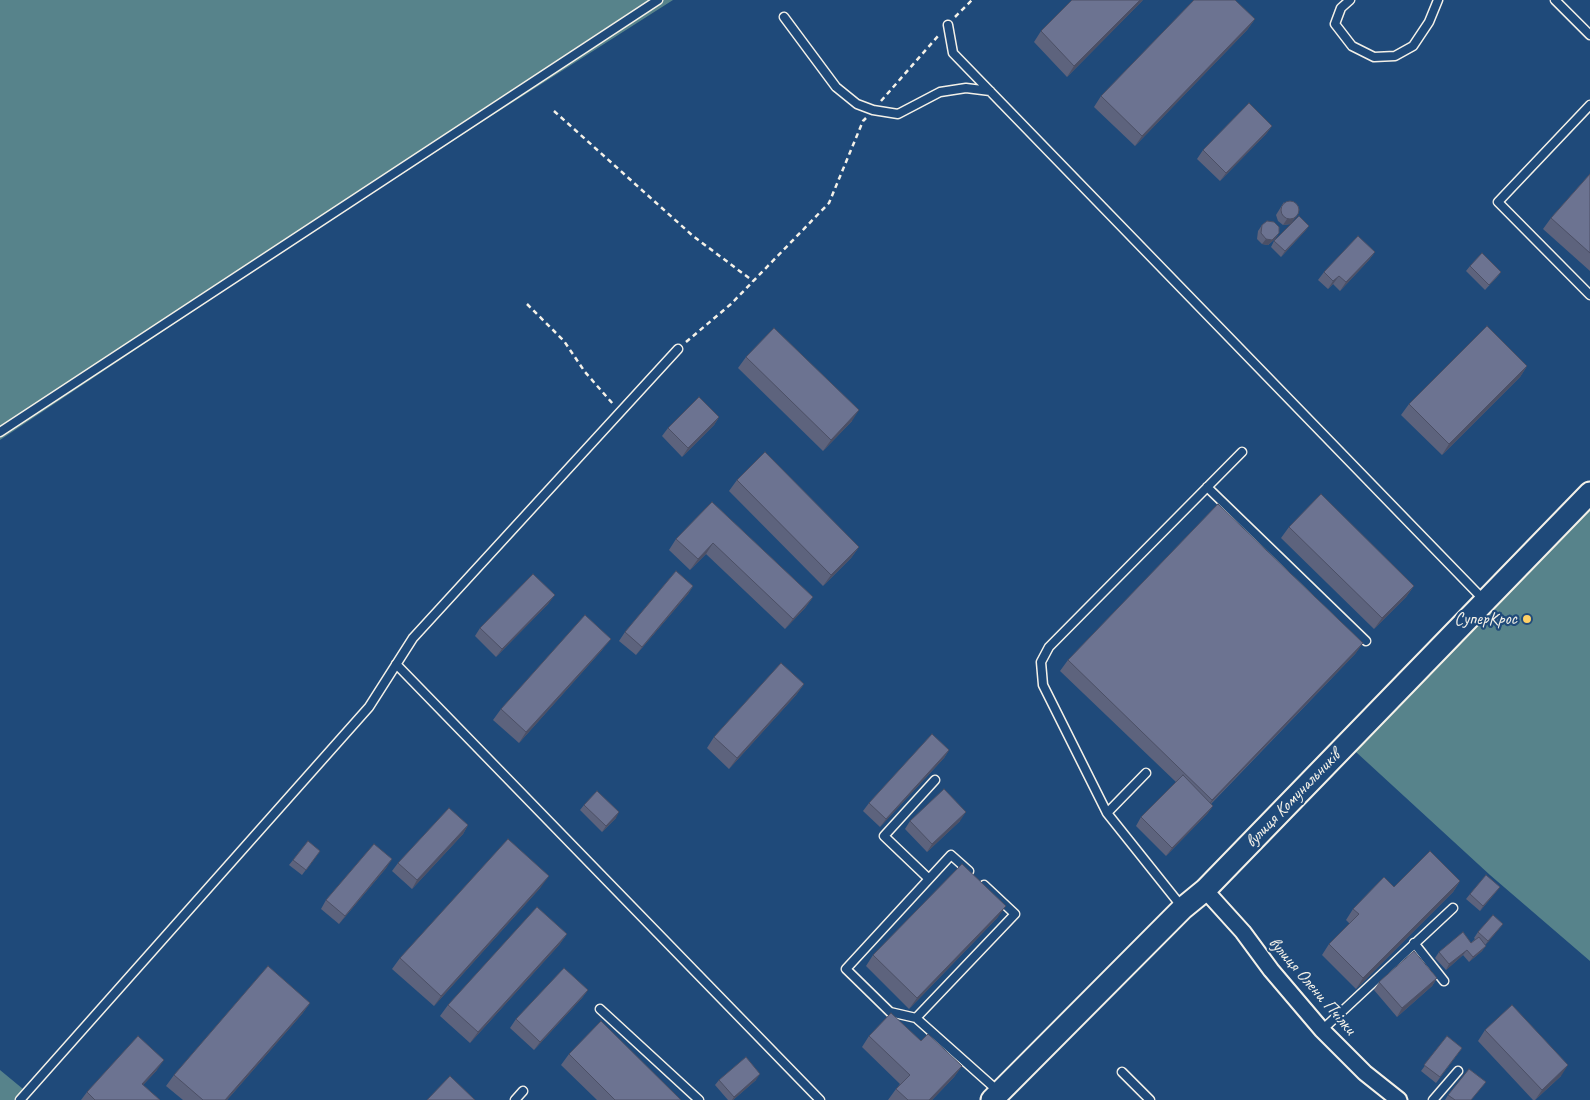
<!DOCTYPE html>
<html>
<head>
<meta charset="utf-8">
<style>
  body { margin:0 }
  canvas { display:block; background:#1f4a7a }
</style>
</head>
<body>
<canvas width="1590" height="1100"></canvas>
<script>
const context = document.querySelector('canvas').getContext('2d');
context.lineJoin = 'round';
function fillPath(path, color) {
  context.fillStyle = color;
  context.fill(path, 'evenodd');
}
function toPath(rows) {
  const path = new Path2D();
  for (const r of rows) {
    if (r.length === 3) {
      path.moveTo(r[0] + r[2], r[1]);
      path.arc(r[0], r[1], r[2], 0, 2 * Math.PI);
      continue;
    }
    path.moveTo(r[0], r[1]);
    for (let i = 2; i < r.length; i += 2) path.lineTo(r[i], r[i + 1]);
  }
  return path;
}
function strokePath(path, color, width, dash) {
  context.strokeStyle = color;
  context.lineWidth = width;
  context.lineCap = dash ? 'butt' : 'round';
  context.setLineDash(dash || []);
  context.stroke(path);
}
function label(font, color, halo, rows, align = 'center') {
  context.font = font + ' Caveat,sans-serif';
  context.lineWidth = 4.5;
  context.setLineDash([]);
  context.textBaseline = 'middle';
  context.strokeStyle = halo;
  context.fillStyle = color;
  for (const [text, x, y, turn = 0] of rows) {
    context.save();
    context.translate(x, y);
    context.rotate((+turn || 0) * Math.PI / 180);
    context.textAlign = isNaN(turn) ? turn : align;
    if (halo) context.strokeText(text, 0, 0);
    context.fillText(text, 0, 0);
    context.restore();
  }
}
fillPath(toPath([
  [0,0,673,0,485,120,270,260,0,440],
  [1590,489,1590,961,1490,875,1344,741],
  [0,1070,23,1089,19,1100,0,1100]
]), '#57838b');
const lane = toPath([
  [1350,0,1341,8,1335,24,1352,46,1374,57,1395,56,1413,46,1429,22,1438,0],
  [1555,0,1590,35],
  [784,17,836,87,857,104,873,110,898,114,940,92,966,88,990,91],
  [948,25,953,53,1483,599],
  [1590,105,1498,202,1590,295],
  [0,432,658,0],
  [1207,487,1366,641],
  [396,664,820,1100],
  [1146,773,1107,813,1182,907],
  [1107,813,1043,685,1041,662,1049,647,1242,452],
  [929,879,884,836,935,780],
  [984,885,1015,914,916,1018,998,1091],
  [1414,943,1444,981],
  [600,1009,699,1100],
  [916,1018,890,1012,846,969,951,855,969,871],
  [1322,1030,1453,908],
  [1122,1072,1150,1100],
  [20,1100,369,707,413,638,678,349],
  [515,1100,523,1091],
  [1433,1100,1458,1071]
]);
const street = toPath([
  [1205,890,1243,932,1271,970,1322,1030,1365,1073,1399,1100]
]);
const secondary = toPath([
  [992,1100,1183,908,1205,890,1590,493]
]);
strokePath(lane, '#f4f1e8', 11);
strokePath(street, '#f4f1e8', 19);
strokePath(secondary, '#f4f1e8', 25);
strokePath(toPath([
  [955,17,972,0],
  [881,101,938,36],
  [554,111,693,236,753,281],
  [527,304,564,341,585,372,613,404],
  [686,342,731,304,829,203,863,121,866,118]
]), '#f4f1e8', 2.5, [5, 4]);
strokePath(lane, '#1f4a7a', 8);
strokePath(street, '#1f4a7a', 15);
strokePath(secondary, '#1f4a7a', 21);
fillPath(toPath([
  [1143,0,1067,77,1034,42,1041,31],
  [1255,19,1247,30,1135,146,1094,107,1101,96],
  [1272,126,1266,134,1220,181,1197,159,1203,150],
  [1590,174,1590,271,1543,229,1551,218],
  [1284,202,1291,224,1283,225,1278,221,1276,215],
  [1262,225,1279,233,1275,239,1268,245,1262,244,1257,239,1258,231],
  [1309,226,1305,231,1281,257,1271,247,1274,241],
  [1375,252,1369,260,1340,291,1333,284,1328,289,1318,280,1324,272],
  [1470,266,1501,272,1497,277,1485,290,1466,271],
  [746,357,852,421,823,451,738,368],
  [1527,366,1520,377,1442,455,1401,415,1409,404],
  [719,417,714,425,682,457,662,436,668,428],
  [737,480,859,547,851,558,823,586,729,491],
  [712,502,813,597,805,608,785,629,706,554,690,570,669,550,676,539],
  [1289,527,1414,586,1406,597,1374,629,1281,538],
  [693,586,688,594,636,655,619,641,625,632],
  [549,603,496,657,475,636,480,628],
  [1363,643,1355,654,1211,804,1213,806,1207,814,1166,856,1136,826,1141,817,1176,782,1060,671,1068,660],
  [603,649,519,743,493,720,501,709],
  [804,684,796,695,729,769,707,748,714,737],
  [949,750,944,758,880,827,863,811,869,803],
  [584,805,616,818,602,832,580,810],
  [910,821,960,821,927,852,905,829],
  [468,825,463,834,412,889,392,871,398,863],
  [320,851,302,875,289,865,293,860],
  [387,867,339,924,321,909,326,900],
  [1460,881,1453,892,1356,989,1322,955,1329,944,1350,924,1346,920,1353,909,1394,887],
  [541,887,434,1006,392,969,400,958],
  [1496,892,1480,911,1466,899,1470,894],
  [998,917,909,1009,866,966,873,955],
  [1499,929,1485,945,1482,951,1469,962,1463,955,1446,970,1435,958,1439,952,1471,943,1475,939,1474,938,1478,932],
  [567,934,559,945,470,1043,440,1016,448,1005],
  [1437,978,1432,986,1397,1017,1374,990,1379,982],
  [588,990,582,998,534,1050,510,1028,516,1019],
  [310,1003,302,1014,227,1100,183,1100,166,1086,174,1075],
  [1485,1030,1561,1076,1535,1100,1533,1100,1478,1041],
  [869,1036,921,1041,962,1066,954,1077,932,1100,888,1100,896,1089,900,1084,862,1047],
  [1447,1036,1462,1048,1436,1083,1421,1071],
  [569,1054,681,1100,597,1100,561,1065],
  [157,1070,143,1085,160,1100,81,1100,87,1092],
  [719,1080,756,1080,733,1100,728,1100,715,1085],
  [1448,1095,1472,1100,1445,1100]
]), '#5d637d');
fillPath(toPath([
  [1140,0,1143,0,1067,77,1074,66],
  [1255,19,1247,30,1135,146,1142,136],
  [1272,126,1266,134,1220,181,1226,173],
  [1299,213,1291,224,1283,225,1287,219],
  [1309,226,1305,231,1281,257,1285,251],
  [1279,233,1275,239,1268,245,1262,244,1266,239],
  [1375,252,1369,260,1340,291,1346,282],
  [1339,276,1333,284,1328,289,1333,281],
  [1527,366,1520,377,1442,455,1449,444],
  [859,410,852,421,823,451,831,440],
  [719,417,714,425,682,457,688,448],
  [713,543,706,554,690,570,698,559],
  [859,547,851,558,823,586,831,575],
  [693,586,688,594,636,655,642,647],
  [1414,586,1406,597,1374,629,1382,618],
  [555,595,549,603,496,657,502,649],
  [813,597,805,608,785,629,793,619],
  [611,639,603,649,519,743,526,732],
  [1363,643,1355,654,1204,810,1212,800],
  [804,684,796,695,729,769,737,758],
  [949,750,944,758,880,827,886,819],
  [1213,806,1207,814,1166,856,1172,848],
  [619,812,616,818,602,832,606,826],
  [966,812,960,821,927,852,932,844],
  [468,825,463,834,412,889,417,880],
  [392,859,387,867,339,924,345,916],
  [549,876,541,887,434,1006,441,996],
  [1460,881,1453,892,1356,989,1363,978],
  [1500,887,1496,892,1480,911,1483,906],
  [1006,906,998,917,909,1009,917,998],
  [1503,924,1499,929,1484,947,1488,941],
  [567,934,559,945,470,1043,478,1032],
  [1486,946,1482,951,1469,962,1473,957],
  [1467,950,1463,955,1446,970,1449,964],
  [1437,978,1432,986,1397,1017,1402,1008],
  [588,990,582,998,534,1050,540,1042],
  [310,1003,302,1014,227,1100,225,1100],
  [164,1060,157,1070,134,1095,142,1084],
  [1568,1065,1561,1076,1535,1100,1542,1090],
  [962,1066,954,1077,932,1100,929,1100],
  [760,1074,756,1080,733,1100,732,1100,734,1097]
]), '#4c5066');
const building = toPath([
  [1072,0,1140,0,1074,66,1041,31,1072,0],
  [1194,0,1235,0,1255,19,1142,136,1101,96,1194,0],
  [1249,103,1272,126,1226,173,1203,150,1249,103],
  [1590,174,1590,253,1551,218,1590,174],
  [1290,210,9],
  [1299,216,1309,226,1285,251,1274,241,1299,216],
  [1267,221,1274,222,1279,227,1279,233,1272,240,1266,239,1261,233,1262,225,1267,221],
  [1358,236,1375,252,1346,282,1339,276,1333,281,1324,272,1358,236],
  [1482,253,1501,272,1489,285,1470,266,1482,253],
  [1487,326,1527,366,1449,444,1409,404,1487,326],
  [774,328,859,410,831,440,746,357,774,328],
  [699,397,719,417,688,448,668,428,699,397],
  [765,452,859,547,831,575,737,480,765,452],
  [1321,494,1414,586,1382,618,1289,527,1321,494],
  [712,502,813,597,793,619,713,543,698,559,676,539,712,502],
  [1218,504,1363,643,1212,800,1068,660,1218,504],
  [676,571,693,586,642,647,625,632,676,571],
  [533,574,555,595,502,649,480,628,533,574],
  [585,615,611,639,526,732,501,709,585,615],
  [781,663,804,684,737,758,714,737,781,663],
  [932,734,949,750,886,819,869,803,932,734],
  [1183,775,1213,806,1172,848,1141,817,1183,775],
  [944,789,966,812,932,844,910,821,944,789],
  [597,791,619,812,606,826,584,805,597,791],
  [449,808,468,825,417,880,398,863,449,808],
  [508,839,549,876,441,996,400,958,508,839],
  [308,841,320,851,306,870,293,860,308,841],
  [374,844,392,859,345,916,326,900,374,844],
  [1430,851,1460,881,1363,978,1329,944,1359,914,1353,909,1384,877,1394,887,1430,851],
  [962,864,1006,906,917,998,873,955,962,864],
  [1486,875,1500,887,1483,906,1470,894,1486,875],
  [537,907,567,934,478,1032,448,1005,537,907],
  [1493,915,1503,924,1488,941,1478,932,1493,915],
  [1463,932,1471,943,1479,937,1486,946,1473,957,1467,950,1449,964,1439,952,1463,932],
  [1414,951,1437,978,1402,1008,1379,982,1414,951],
  [268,966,310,1003,225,1100,203,1100,174,1075,268,966],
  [564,968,588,990,540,1042,516,1019,564,968],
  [1512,1005,1568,1065,1542,1090,1485,1030,1512,1005],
  [891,1013,921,1041,928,1034,962,1066,929,1100,908,1100,896,1089,910,1075,869,1036,891,1013],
  [601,1021,681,1100,615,1100,569,1054,601,1021],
  [138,1036,164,1060,142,1084,160,1100,95,1100,87,1092,138,1036],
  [1447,1036,1462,1048,1440,1077,1424,1065,1447,1036],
  [746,1057,760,1074,734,1097,719,1080,746,1057],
  [1469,1069,1486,1082,1471,1100,1455,1100,1448,1095,1469,1069],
  [450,1076,475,1100,427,1100,450,1076]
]);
fillPath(building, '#6c7391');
strokePath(building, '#4c5066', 1);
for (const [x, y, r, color] of [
  [1527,619,5,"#ffd166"]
]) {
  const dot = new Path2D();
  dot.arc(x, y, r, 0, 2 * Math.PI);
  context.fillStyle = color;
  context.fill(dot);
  strokePath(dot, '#1f4a7a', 2);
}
label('18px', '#f4f1e8', '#1f4a7a', [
  ["СуперКрос",1517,619]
], 'right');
label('18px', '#f4f1e8', '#1f4a7a', [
  ["вулиця Комунальників",1293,799,-46],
  ["вулиця Олени Пчілки",1312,986,49]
]);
</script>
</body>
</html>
